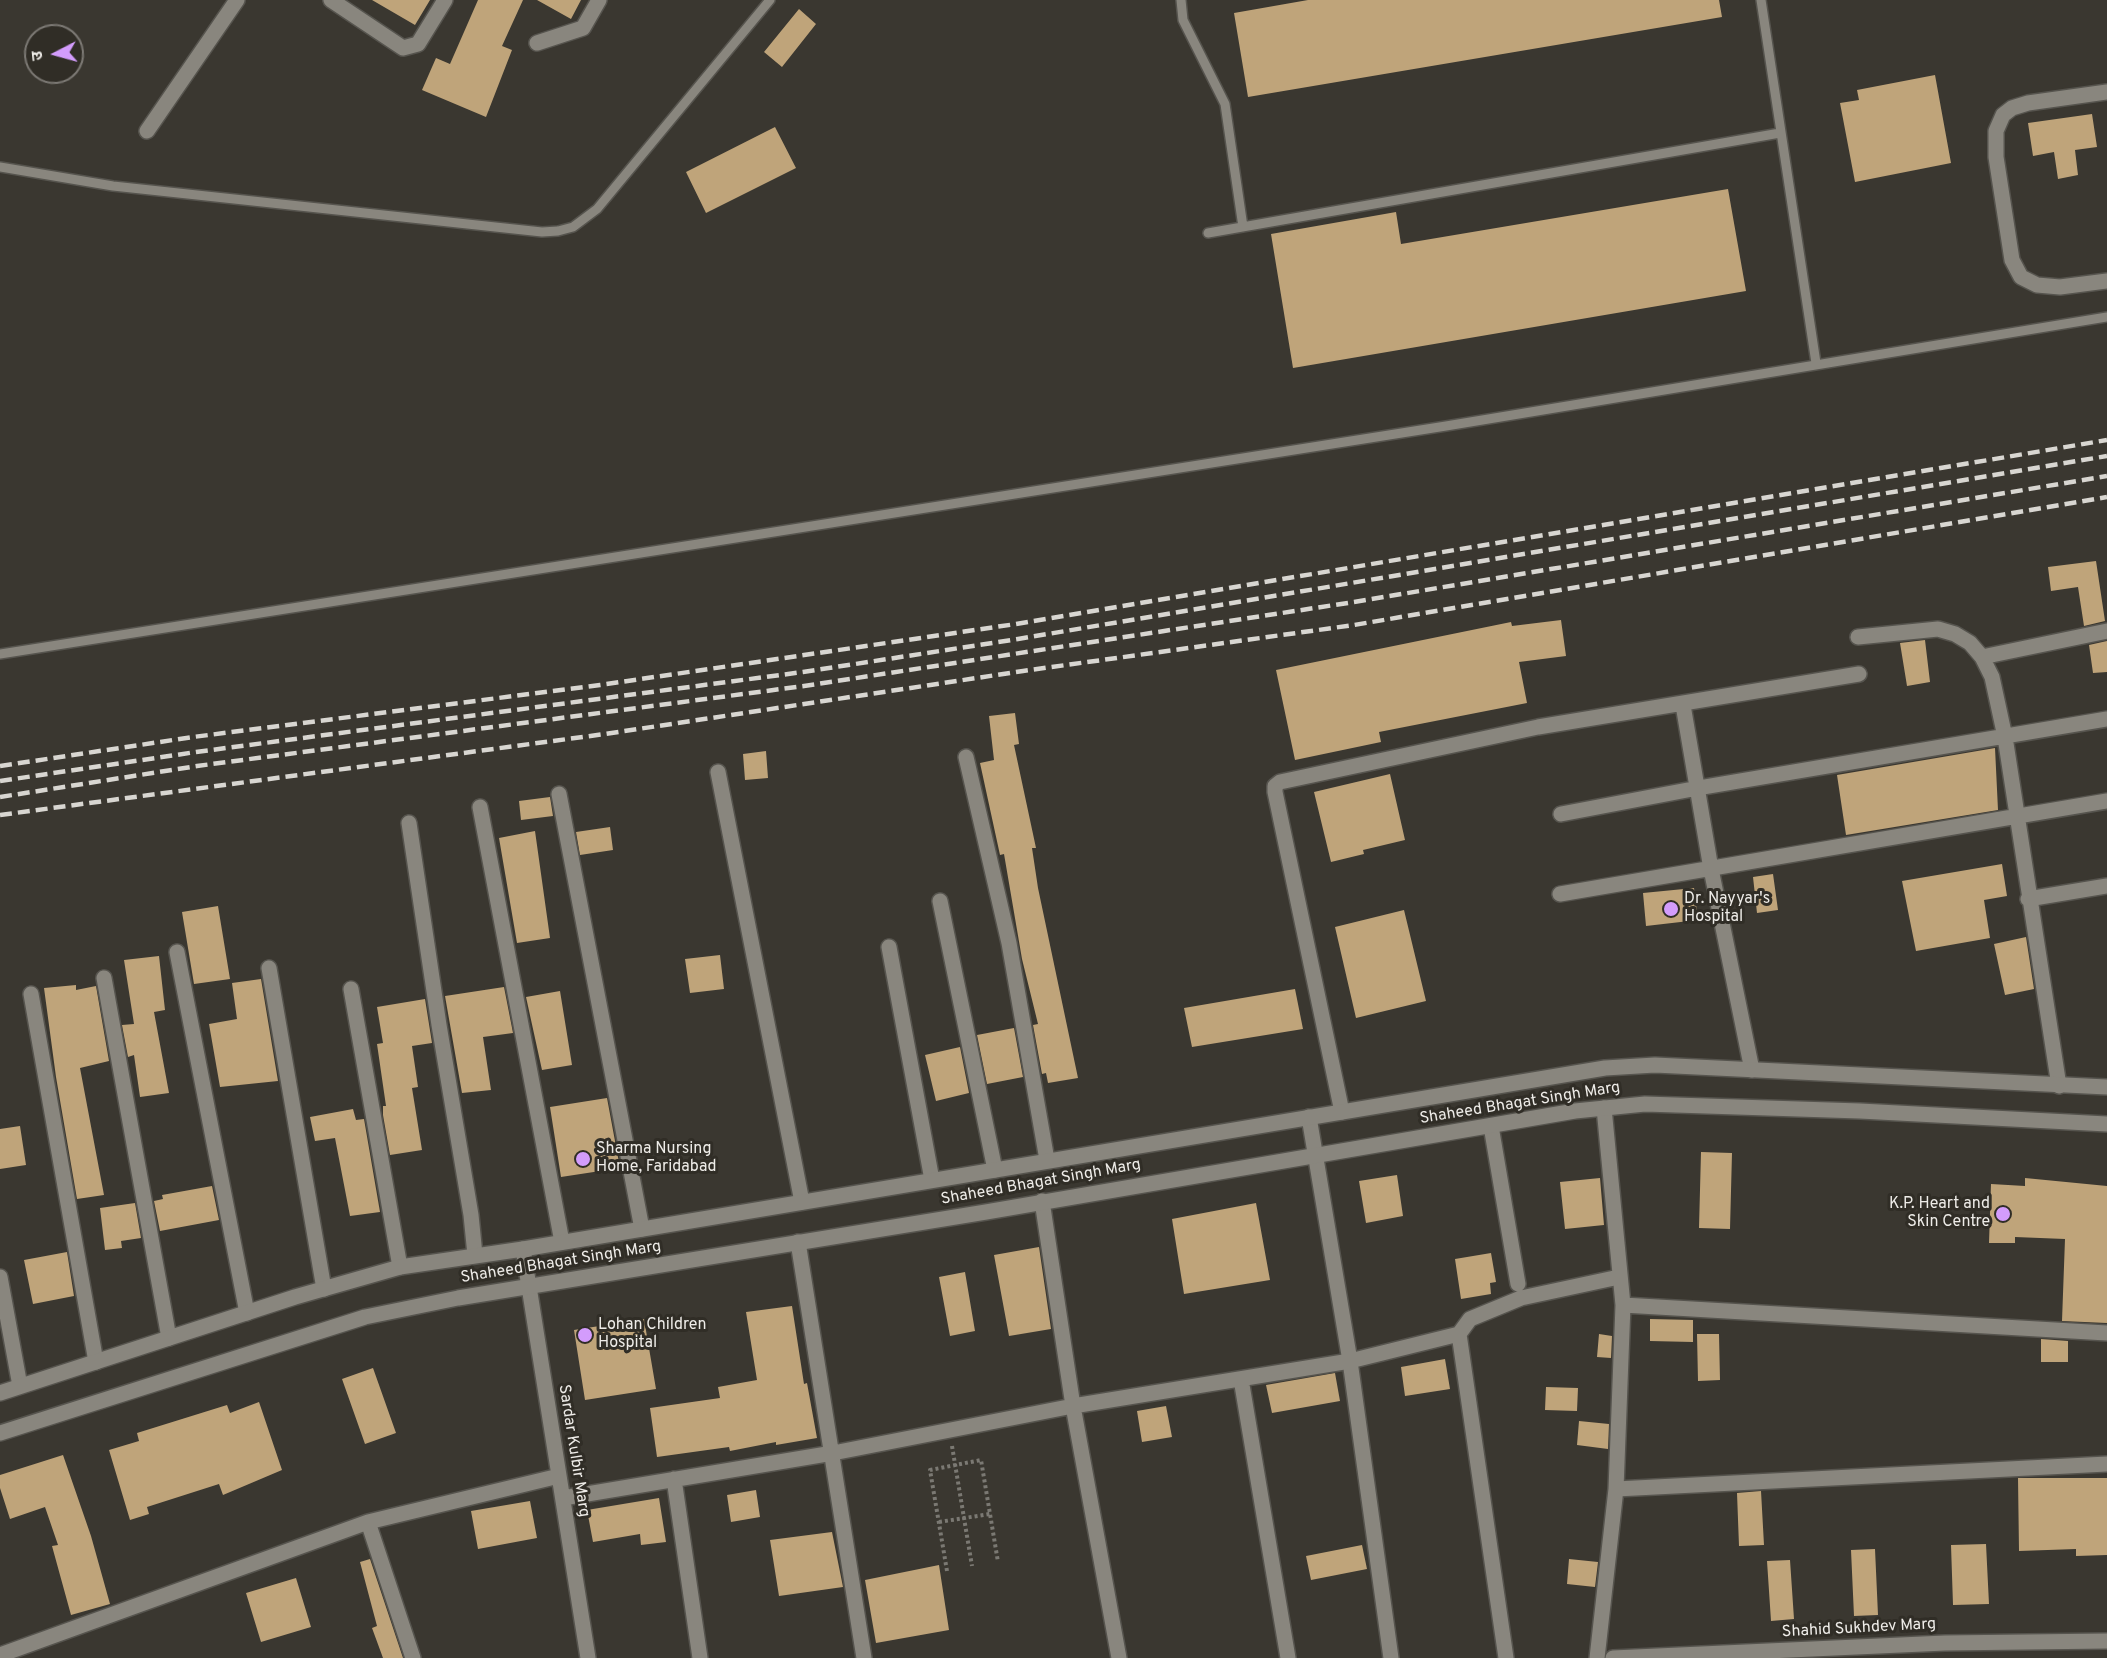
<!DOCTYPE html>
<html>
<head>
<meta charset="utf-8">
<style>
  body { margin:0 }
  #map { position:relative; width:2107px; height:1658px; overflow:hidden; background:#3a3730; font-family:Overpass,"Noto Sans Devanagari",sans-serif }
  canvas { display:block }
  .north { position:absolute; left:24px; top:24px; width:60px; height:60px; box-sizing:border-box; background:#302d26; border:2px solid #7c7974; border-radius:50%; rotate:264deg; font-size:16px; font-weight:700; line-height:24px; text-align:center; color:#eeece8 }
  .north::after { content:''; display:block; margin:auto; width:21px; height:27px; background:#d39cfc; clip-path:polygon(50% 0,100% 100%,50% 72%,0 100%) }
</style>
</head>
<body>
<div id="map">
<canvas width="2107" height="1658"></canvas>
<div class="north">उ</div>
</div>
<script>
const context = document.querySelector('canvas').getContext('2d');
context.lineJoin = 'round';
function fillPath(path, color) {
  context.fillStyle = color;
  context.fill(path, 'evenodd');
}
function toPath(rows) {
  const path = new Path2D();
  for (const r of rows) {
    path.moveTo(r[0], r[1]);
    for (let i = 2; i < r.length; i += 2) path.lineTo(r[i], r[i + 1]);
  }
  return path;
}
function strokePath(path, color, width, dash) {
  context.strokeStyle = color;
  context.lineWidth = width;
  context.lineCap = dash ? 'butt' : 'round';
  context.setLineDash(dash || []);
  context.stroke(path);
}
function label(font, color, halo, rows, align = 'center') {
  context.font = font + ' Overpass,sans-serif';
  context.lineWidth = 6;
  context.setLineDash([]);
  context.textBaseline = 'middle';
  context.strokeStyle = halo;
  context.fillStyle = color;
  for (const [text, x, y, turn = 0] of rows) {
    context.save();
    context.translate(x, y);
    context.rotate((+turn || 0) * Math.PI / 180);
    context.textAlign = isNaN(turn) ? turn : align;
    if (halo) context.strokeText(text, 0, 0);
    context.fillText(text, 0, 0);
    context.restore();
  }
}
fillPath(toPath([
  [372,0,430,0,415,25],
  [478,0,523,0,502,46,512,50,486,117,422,90,436,58,450,64],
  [537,0,581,0,571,19],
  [1308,0,1719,0,1722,17,1248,97,1234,13],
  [799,9,816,24,782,67,764,52],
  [1935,75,1951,163,1855,182,1840,103,1859,100,1857,90],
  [2092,114,2097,147,2075,150,2078,175,2058,179,2054,152,2033,156,2028,123],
  [775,127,796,168,706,213,686,172],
  [1728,189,1746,291,1293,368,1271,234,1396,212,1401,244],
  [2096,561,2105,621,2084,626,2078,587,2051,591,2048,567],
  [1561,620,1566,656,1519,662,1527,703,1379,732,1381,742,1295,760,1276,670,1511,622,1512,626],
  [1925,640,1930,682,1907,686,1900,643],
  [2107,641,2107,672,2093,673,2089,645],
  [1015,713,1019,744,1014,745,1036,848,1032,848,1038,888,1078,1078,1048,1083,1046,1073,1042,1074,1033,1025,1038,1024,1022,959,1004,854,1000,855,980,763,994,760,989,716],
  [1995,748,1998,810,1846,835,1837,775],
  [766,751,768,778,745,780,743,754],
  [1390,774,1405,840,1363,850,1364,854,1331,862,1314,792],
  [550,797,553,816,521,820,519,801],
  [610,827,613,850,580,855,576,832],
  [535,831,550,938,517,943,499,838],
  [2002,864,2007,896,1984,900,1990,938,1916,951,1902,881],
  [1773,874,1778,910,1757,913,1753,877],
  [1694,888,1698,920,1646,926,1643,893],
  [218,906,230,979,194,984,182,912],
  [1404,910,1426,1001,1356,1018,1335,927],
  [2026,937,2034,989,2005,995,1994,944],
  [720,955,724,989,690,993,685,959],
  [159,956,165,1010,154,1012,169,1093,140,1097,134,1055,128,1057,122,1025,134,1024,124,960],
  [261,979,278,1081,220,1087,209,1024,237,1019,232,983],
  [76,985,76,990,96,986,109,1061,80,1068,104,1195,77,1199,56,1077,44,988],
  [504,987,513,1033,483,1037,491,1090,462,1093,445,996],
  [1295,989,1303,1029,1192,1047,1184,1008],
  [560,991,572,1065,542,1070,526,997],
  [425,999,432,1043,412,1046,418,1087,412,1088,422,1150,390,1155,383,1115,383,1106,386,1106,377,1044,383,1043,377,1007],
  [1014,1028,1023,1077,987,1084,977,1035],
  [960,1047,969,1093,936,1101,925,1055],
  [607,1098,620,1168,561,1177,550,1107],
  [353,1109,356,1120,364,1119,380,1212,350,1216,335,1138,315,1141,310,1117],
  [20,1126,26,1165,0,1169,0,1129],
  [1701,1152,1732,1153,1730,1229,1699,1228],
  [1397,1175,1403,1216,1366,1223,1359,1181],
  [1600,1178,1604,1225,1565,1229,1560,1182],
  [2025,1178,2107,1186,2107,1323,2062,1321,2065,1239,2015,1237,2015,1243,1989,1243,1991,1184,2025,1186],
  [212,1186,219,1220,160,1231,154,1201,163,1199,162,1195],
  [135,1203,141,1238,121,1241,122,1248,105,1250,100,1208],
  [1256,1203,1270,1280,1184,1294,1172,1219],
  [1039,1247,1051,1329,1009,1336,994,1255],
  [67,1252,74,1296,33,1304,24,1260],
  [1491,1253,1496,1282,1490,1283,1491,1294,1461,1299,1455,1259],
  [965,1272,975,1331,950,1336,939,1277],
  [792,1306,804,1384,807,1383,817,1438,776,1445,776,1442,730,1451,729,1447,657,1457,650,1408,720,1398,718,1387,757,1380,746,1312],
  [644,1319,656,1389,585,1400,574,1330],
  [1650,1319,1693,1320,1693,1342,1650,1341],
  [1599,1334,1612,1336,1611,1358,1597,1357],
  [1697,1334,1719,1334,1720,1380,1698,1381],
  [2041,1339,2068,1341,2068,1362,2041,1362],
  [1445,1359,1450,1389,1405,1396,1401,1367],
  [373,1368,396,1433,365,1444,342,1379],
  [1335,1373,1340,1401,1272,1413,1266,1385],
  [1546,1387,1578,1388,1577,1411,1545,1410],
  [259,1402,282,1470,223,1495,219,1484,147,1507,149,1514,130,1520,109,1450,139,1441,137,1433,227,1405,230,1413],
  [1166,1406,1172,1437,1142,1442,1137,1411],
  [1579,1421,1609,1424,1608,1449,1577,1445],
  [63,1455,91,1536,110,1604,71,1615,52,1546,58,1545,45,1507,10,1519,0,1488,0,1475],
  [2018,1478,2107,1478,2107,1555,2076,1556,2076,1549,2019,1551],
  [756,1490,760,1517,731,1522,727,1495],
  [1761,1491,1764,1545,1739,1546,1737,1493],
  [659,1498,666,1542,641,1545,640,1534,593,1542,587,1510],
  [530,1501,537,1538,478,1549,471,1511],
  [832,1532,843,1587,779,1596,770,1540],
  [1986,1544,1989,1604,1953,1605,1951,1545],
  [1362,1545,1367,1569,1311,1580,1306,1556],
  [1875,1549,1878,1615,1854,1616,1851,1550],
  [370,1559,403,1658,383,1658,372,1628,377,1626,360,1562],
  [1569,1559,1598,1562,1595,1587,1567,1584],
  [1790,1560,1794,1619,1771,1621,1767,1561],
  [939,1565,949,1630,876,1643,865,1580],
  [296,1578,311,1627,261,1642,246,1593]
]), '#bfa47a');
const service = toPath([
  [1181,0,1183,20,1225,104,1243,227],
  [1761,0,1816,363],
  [0,167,113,186,542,232,558,231,573,227,597,209,770,0],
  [1208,233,1780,133],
  [0,654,1446,426,2107,317]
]);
const minor = toPath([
  [331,0,403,48,418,44,445,0],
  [537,43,583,28,599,0],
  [2107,92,2028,103,2012,108,2003,115,1996,131,1996,157,2012,260,2021,277,2037,285,2060,287,2107,281],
  [147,131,237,0],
  [1858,637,1938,629,1955,634,1970,643,1982,657,1992,677,2005,737,2059,1086],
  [1982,657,2107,631],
  [1683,705,1711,869,1752,1070],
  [966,757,1009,943,1047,1160],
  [718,772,802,1202],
  [559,794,642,1229],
  [480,807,562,1242],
  [1561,814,1698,788,2107,719],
  [409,823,439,1025,471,1215,475,1255],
  [1560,894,2107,801],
  [2028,899,2107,886],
  [940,901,995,1170],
  [889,947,932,1180],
  [177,952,247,1313],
  [269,968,324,1289],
  [104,978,169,1338],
  [351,989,400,1267],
  [31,994,96,1362],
  [1342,1112,1275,792,1275,786,1280,782,1538,727,1859,674],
  [1309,1117,1350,1361,1391,1658],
  [1491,1126,1518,1284],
  [1042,1201,1073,1406,1119,1658],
  [798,1242,864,1658],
  [523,1249,588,1658],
  [0,1277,20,1386],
  [1623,1305,2107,1333],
  [1459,1334,1506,1658],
  [1241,1379,1288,1658],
  [674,1479,700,1658],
  [1616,1489,2107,1464],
  [563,1498,833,1453,1073,1406,1350,1361,1459,1334,1470,1319,1521,1298,1619,1277],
  [368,1522,413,1658],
  [0,1655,368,1522,559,1476],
  [1597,1658,1616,1489,1623,1305,1604,1108],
  [1613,1658,1945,1643,2107,1641]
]);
const tertiary = toPath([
  [0,1393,295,1297,400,1267,523,1249,1605,1068,1655,1065,2107,1087],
  [0,1433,365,1317,458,1298,986,1212,1575,1111,1645,1104,1860,1111,2107,1124]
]);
strokePath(service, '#56544e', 12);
strokePath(minor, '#56544e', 18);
strokePath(tertiary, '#56544e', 18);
strokePath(toPath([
  [952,1446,972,1566],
  [939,1522,990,1514],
  [947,1571,930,1470,981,1460,998,1562]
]), '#7b7973', 4, [3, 3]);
strokePath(service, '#89867e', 9);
strokePath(minor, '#89867e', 15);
strokePath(tertiary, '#89867e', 15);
strokePath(toPath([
  [0,766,193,737,600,685,1016,624,2107,440],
  [0,781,196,752,803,672,1018,639,2107,456],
  [0,797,197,766,804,686,1354,602,2107,476],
  [0,815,605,734,1023,671,1354,625,2107,497]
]), '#d8d6d1', 4.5, [12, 6]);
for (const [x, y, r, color] of [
  [1671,909,8,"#d39cfc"],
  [583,1159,8,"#d39cfc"],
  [2003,1214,8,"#d39cfc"],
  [585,1335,8,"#d39cfc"]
]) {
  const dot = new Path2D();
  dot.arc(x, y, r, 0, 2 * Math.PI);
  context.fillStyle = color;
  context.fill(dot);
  strokePath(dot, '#302d26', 2);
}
label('16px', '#eeece8', '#302d26', [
  ["Dr. Nayyar's",1684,900],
  ["Hospital",1684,918],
  ["Sharma Nursing",596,1150],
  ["Home, Faridabad",596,1168],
  ["K.P. Heart and",1990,1205,"right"],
  ["Skin Centre",1990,1223,"right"],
  ["Lohan Children",598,1326],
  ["Hospital",598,1344]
], 'left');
label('16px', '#eeece8', '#302d26', [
  ["Shaheed Bhagat Singh Marg",1520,1104,-9],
  ["Shaheed Bhagat Singh Marg",1041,1183,-10],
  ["Shaheed Bhagat Singh Marg",561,1263,-9],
  ["Sardar Kulbir Marg",573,1451,81],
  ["Shahid Sukhdev Marg",1859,1629,-3]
]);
</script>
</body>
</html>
